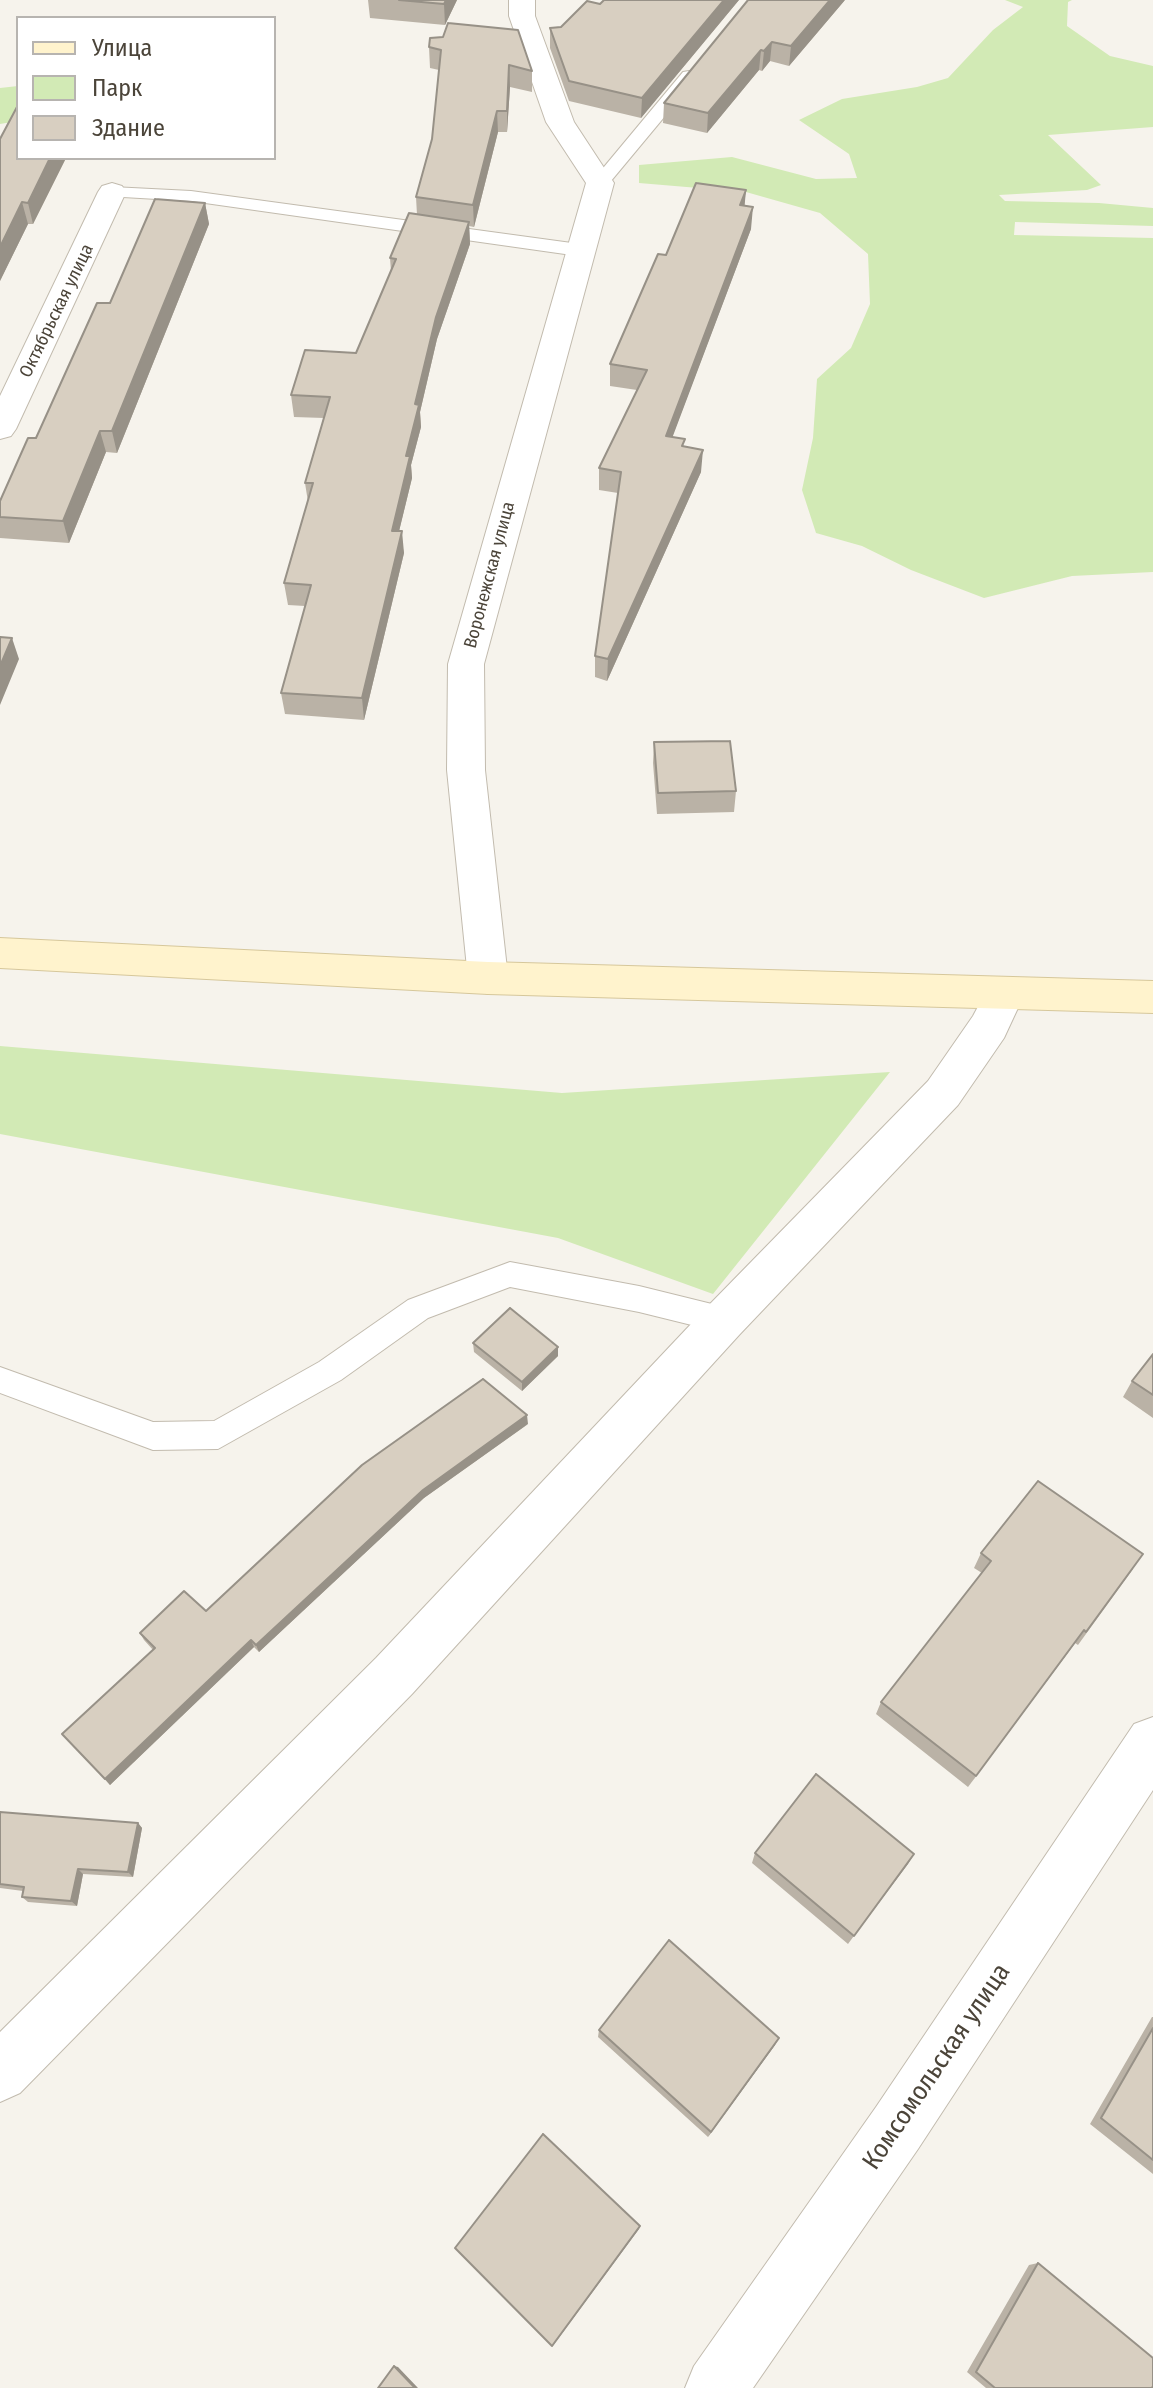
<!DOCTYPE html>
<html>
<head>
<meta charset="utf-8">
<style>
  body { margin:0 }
  #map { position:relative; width:1153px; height:2388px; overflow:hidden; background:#f6f3ec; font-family:"Fira Sans Condensed",sans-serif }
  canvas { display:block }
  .legend { position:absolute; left:16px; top:16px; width:260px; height:144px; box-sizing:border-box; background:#fff; border:2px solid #b7b4b0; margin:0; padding:10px 14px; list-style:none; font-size:24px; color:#4b4439 }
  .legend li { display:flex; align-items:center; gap:16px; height:40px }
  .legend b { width:40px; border:2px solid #b7b4b0 }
</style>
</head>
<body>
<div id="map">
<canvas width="1153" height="2388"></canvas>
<ul class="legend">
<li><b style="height:10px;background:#fff3cd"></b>Улица</li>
<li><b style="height:22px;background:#d2eab5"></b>Парк</li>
<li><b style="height:22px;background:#d8cfc1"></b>Здание</li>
</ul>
</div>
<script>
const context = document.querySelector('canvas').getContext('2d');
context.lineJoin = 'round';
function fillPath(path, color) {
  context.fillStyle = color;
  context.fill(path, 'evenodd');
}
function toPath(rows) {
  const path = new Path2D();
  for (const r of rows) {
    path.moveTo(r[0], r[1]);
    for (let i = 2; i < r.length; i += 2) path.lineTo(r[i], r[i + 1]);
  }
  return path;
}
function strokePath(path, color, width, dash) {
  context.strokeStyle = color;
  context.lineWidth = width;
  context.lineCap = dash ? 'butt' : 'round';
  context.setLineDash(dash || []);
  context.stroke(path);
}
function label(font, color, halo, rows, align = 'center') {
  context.font = font + ' "Fira Sans Condensed",sans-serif';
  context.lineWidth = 6;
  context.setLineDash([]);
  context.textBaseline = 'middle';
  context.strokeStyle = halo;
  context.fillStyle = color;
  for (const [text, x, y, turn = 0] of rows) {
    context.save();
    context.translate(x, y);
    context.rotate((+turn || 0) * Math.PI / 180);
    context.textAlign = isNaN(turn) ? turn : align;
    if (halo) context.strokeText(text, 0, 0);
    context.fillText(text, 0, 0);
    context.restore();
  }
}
fillPath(toPath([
  [1005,0,1072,0,1068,2,1067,26,1110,56,1153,66,1153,127,1048,135,1101,185,1087,190,999,195,1005,201,1099,203,1153,208,1153,226,1015,222,1014,235,1153,238,1153,572,1072,576,984,598,911,570,862,546,816,533,802,490,813,438,817,379,851,348,870,304,868,254,820,213,746,192,639,183,639,165,732,157,816,179,857,178,849,154,799,120,842,99,917,87,948,78,993,30,1023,7],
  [18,86,18,121,0,124,0,88],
  [0,1046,562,1093,890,1072,713,1294,558,1238,0,1134]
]), '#d2eab5');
const lane = toPath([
  [689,71,697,76,695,80,606,187,594,187,591,183,594,179,683,72,689,71],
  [112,187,191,191,579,244,588,250,579,256,191,201,106,196,103,192,112,187],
  [510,1262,639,1286,724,1307,734,1311,739,1320,734,1329,724,1333,639,1312,510,1287,428,1318,341,1380,218,1449,153,1450,0,1393,0,1367,153,1422,214,1421,319,1362,408,1300,510,1262]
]);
const street = toPath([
  [509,0,535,0,535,16,574,122,614,183,484,664,485,770,508,978,502,989,488,994,474,989,468,978,447,770,448,664,586,183,546,122,509,16,509,0],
  [112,183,122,186,126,192,16,429,11,436,0,439,0,396,98,192,102,186,112,183],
  [1004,979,1018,984,1024,995,1004,1038,958,1105,740,1334,412,1694,20,2093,0,2102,0,2032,376,1658,708,1306,928,1081,973,1016,990,984,1004,979],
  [1153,1717,1153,1790,918,2149,753,2388,685,2388,694,2366,876,2107,1134,1724,1153,1717]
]);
const secondary = toPath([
  [0,938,488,962,1153,981,1153,1013,488,994,0,968,0,938]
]);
strokePath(lane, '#c2bbae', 2);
strokePath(street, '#c2bbae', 2);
strokePath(secondary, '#d6c79b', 2);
fillPath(lane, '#fff');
fillPath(street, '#fff');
fillPath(secondary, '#fff3cd');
fillPath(toPath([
  [368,0,457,0,445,25,370,18],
  [739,0,641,118,569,101,550,48,550,28,561,27,600,4],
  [845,0,789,66,770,61,762,71,759,70,707,133,663,123,664,103],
  [429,47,532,71,532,92,510,87,507,132,498,132,474,227,469,226,470,244,437,339,420,412,421,427,411,465,412,478,399,531,404,553,364,720,285,714,281,693,305,606,288,605,284,583,308,502,305,483,324,418,294,417,291,395,356,353,391,271,390,258,417,215,416,197,432,139,439,70,430,68],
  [18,158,66,158,33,224,28,224,0,281],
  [746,190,744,206,751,229,672,437,685,447,701,472,607,681,595,677,595,656,618,493,599,490,599,468,637,390,610,386,610,364,666,255],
  [205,203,209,224,117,453,106,452,69,543,0,538,0,501,110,303],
  [654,742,736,791,734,812,657,814,653,763],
  [473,1343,558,1347,558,1356,522,1391,474,1352],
  [1153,1354,1153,1418,1123,1397,1132,1381],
  [528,1424,424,1498,259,1652,254,1647,110,1785,62,1734,153,1650,144,1640,140,1633,206,1611],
  [981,1553,1133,1569,1078,1645,1075,1643,968,1787,876,1714,881,1702,982,1573,974,1568],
  [0,1812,138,1823,142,1828,133,1877,83,1874,77,1906,28,1902,22,1897,23,1891,0,1888],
  [755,1853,914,1854,848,1944,752,1863],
  [1152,2017,1153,2017,1153,2174,1090,2124],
  [599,2030,775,2045,708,2137,598,2037],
  [1038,2263,1152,2388,986,2388,967,2372,1029,2265]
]), '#bab2a6');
fillPath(toPath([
  [446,0,457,0,445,25,444,4],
  [724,0,739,0,641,118,642,98],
  [830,0,845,0,789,66,791,46],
  [772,42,770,61,762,71,764,51],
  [761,50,759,70,707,133,708,113],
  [509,65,510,87,507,132,507,111],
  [497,111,498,132,474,227,473,205],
  [50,158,66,158,33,224,28,203],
  [746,190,744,212,740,205],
  [22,202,28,224,0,281,0,247],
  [205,203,209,224,117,453,112,431],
  [753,207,751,229,665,457,666,436],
  [469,222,470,244,437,339,420,412,421,427,411,465,412,478,394,552,392,531,415,404,436,317],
  [100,431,106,452,69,543,63,521],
  [703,450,701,472,607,681,608,659],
  [402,531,404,553,364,720,362,698],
  [12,638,19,659,0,705,0,666],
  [558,1347,558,1356,522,1391,522,1382],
  [527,1415,528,1424,424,1498,259,1652,256,1645,423,1490],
  [1084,1630,1075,1643,968,1787,976,1776],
  [251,1640,254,1647,110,1785,105,1779],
  [138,1823,142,1828,133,1877,128,1872],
  [914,1854,908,1864,848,1944,854,1936],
  [78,1869,83,1874,77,1906,71,1901],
  [779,2038,775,2045,708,2137,711,2132],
  [640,2226,639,2229,552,2347,552,2346],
  [394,2366,398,2367,418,2388,415,2388]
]), '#979187');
const building = toPath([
  [399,0,446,0,444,4,399,0],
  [604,0,724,0,642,98,569,81,550,28,561,27,587,1,600,4,604,0],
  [748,0,830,0,791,46,772,42,764,51,761,50,708,113,664,103,748,0],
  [448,23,518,30,532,71,509,65,507,111,497,111,473,205,416,197,432,139,441,50,429,47,430,38,443,37,448,23],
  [18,105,18,158,50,158,28,203,22,202,0,247,0,139,18,105],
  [696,183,746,190,740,205,753,207,666,436,685,439,682,446,703,450,608,659,595,656,621,472,599,468,647,370,610,364,658,254,666,255,696,183],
  [155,199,205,203,112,431,100,431,63,521,0,517,0,501,28,438,36,438,97,303,110,303,155,199],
  [409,213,469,222,436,317,415,404,419,405,406,456,410,456,392,531,402,531,362,698,281,693,311,585,284,583,313,483,305,483,330,397,291,395,305,350,356,353,396,259,390,258,409,213],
  [0,637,12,638,0,666,0,637],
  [730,741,736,791,658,793,654,742,730,741],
  [510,1308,558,1347,522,1382,473,1343,510,1308],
  [1153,1354,1153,1395,1132,1381,1153,1354],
  [483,1379,527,1415,423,1490,256,1645,251,1640,105,1779,62,1734,155,1648,140,1633,184,1591,206,1611,362,1465,483,1379],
  [1038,1481,1143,1554,1086,1632,1084,1630,976,1776,881,1702,991,1561,981,1553,1038,1481],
  [816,1774,914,1854,854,1936,755,1853,816,1774],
  [0,1812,138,1823,128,1872,78,1869,71,1901,22,1897,24,1887,0,1884,0,1812],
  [669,1940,779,2038,711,2132,599,2030,669,1940],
  [1153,2028,1153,2160,1101,2118,1153,2028],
  [543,2134,640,2226,552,2346,455,2248,543,2134],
  [1038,2263,1153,2358,1153,2386,1152,2388,995,2388,976,2372,1038,2263],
  [394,2366,415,2388,378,2388,394,2366]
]);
fillPath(building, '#d8cfc1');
strokePath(building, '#979187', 2);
label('18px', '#4b4439', '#fff', [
  ["Октябрьская улица",57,311,-64],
  ["Воронежская улица",490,575,-75]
]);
label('26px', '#4b4439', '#fff', [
  ["Комсомольская улица",937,2067,-56]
]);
</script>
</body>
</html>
